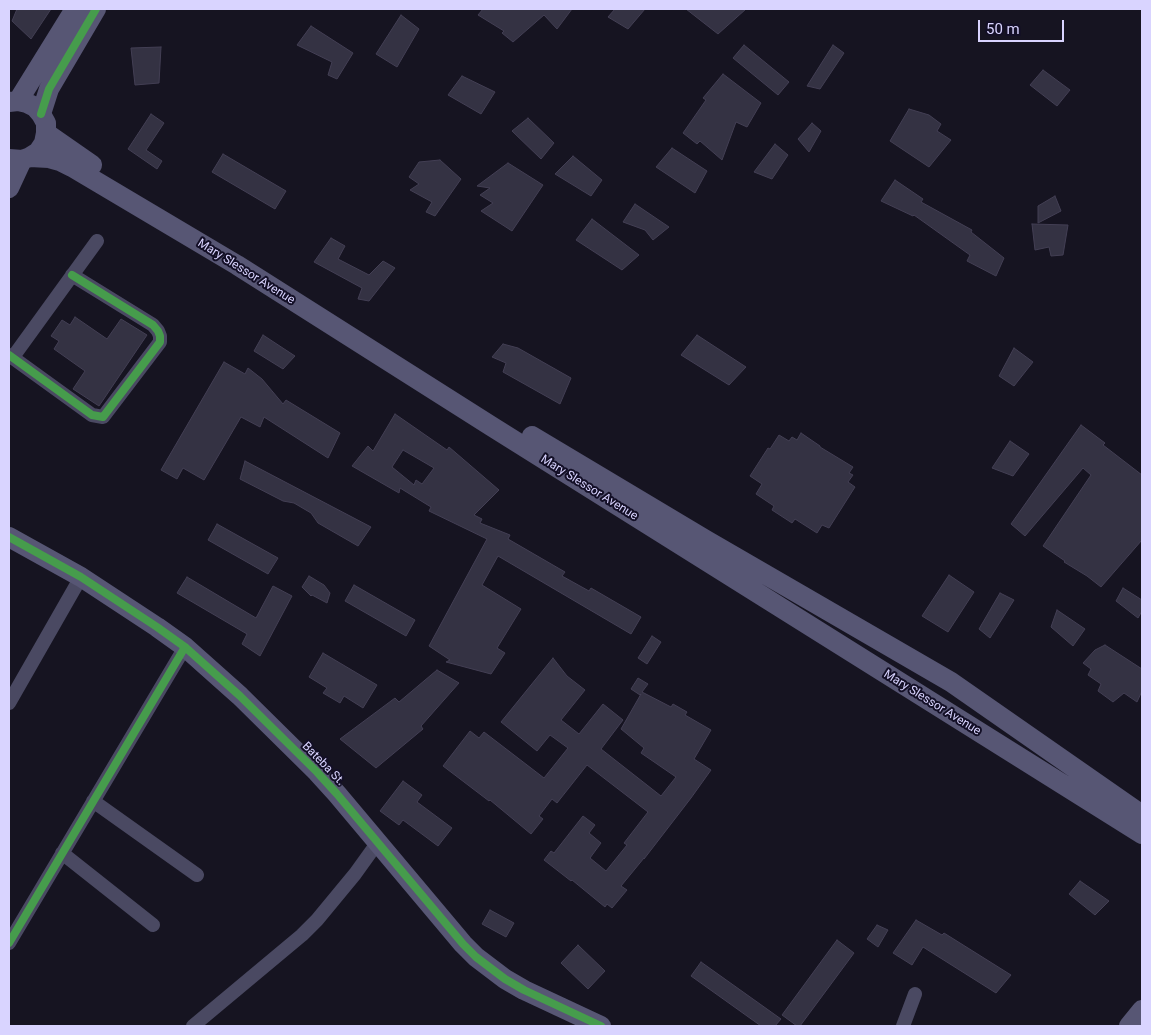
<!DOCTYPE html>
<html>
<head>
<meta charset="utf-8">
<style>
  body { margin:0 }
  #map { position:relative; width:1151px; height:1035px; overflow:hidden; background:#161421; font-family:Roboto,sans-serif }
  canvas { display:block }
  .frame { position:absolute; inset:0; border:10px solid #d9d4ff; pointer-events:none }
  .scale { position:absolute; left:978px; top:20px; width:86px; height:22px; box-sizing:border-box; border:2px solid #d9d4ff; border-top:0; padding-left:6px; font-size:15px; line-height:18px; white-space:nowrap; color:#d9d4ff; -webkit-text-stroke:4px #130f26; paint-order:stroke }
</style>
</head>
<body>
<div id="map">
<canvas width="1151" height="1035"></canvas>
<div class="frame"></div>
<div class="scale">50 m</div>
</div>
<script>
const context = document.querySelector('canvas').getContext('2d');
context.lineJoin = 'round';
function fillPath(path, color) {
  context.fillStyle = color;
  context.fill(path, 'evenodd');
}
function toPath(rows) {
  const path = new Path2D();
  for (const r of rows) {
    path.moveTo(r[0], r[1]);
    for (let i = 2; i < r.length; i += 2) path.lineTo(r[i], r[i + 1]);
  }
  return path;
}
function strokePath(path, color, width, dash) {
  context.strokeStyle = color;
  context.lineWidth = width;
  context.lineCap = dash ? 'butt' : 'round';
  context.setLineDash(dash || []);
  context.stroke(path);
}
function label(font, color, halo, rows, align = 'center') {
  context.font = font + ' Roboto,sans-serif';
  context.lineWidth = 4;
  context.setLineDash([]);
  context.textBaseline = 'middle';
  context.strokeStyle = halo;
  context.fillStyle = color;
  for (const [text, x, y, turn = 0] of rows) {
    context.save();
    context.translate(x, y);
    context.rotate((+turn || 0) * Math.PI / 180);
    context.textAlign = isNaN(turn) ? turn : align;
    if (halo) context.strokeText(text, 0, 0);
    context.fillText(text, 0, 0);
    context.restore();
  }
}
const building = toPath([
  [17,9,51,9,31,39,12,21,17,9],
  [483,9,572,9,557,29,544,15,513,42,502,33,504,31,478,15,483,9],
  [615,9,645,9,628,29,608,17,615,9],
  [686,9,746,9,718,34,686,9],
  [401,15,419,29,397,67,376,54,401,15],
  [311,26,353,53,337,79,328,75,332,62,297,45,311,26],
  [744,45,789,82,778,95,733,58,744,45],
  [833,45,844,53,820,89,807,86,833,45],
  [161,47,159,83,135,85,131,48,161,47],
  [1043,70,1070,90,1057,106,1030,85,1043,70],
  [723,74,761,103,747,127,736,122,722,160,700,141,697,144,683,133,706,100,703,98,723,74],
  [462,76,495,92,481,114,448,95,462,76],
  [909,109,929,115,941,124,937,131,951,140,929,167,890,141,909,109],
  [151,114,164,123,146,150,162,161,157,169,128,149,151,114],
  [528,118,554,143,541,159,512,131,528,118],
  [812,123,821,131,809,152,798,139,812,123],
  [775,144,788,155,772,179,754,172,775,144],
  [672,148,707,171,695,193,656,167,672,148],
  [223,154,286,191,275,209,212,172,223,154],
  [573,156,602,180,591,196,555,174,573,156],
  [440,160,461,179,435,216,426,212,432,202,410,190,419,184,409,177,419,162,440,160],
  [508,163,543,185,512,231,481,211,493,203,480,195,490,188,477,186,508,163],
  [895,180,923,199,921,202,972,230,971,232,1004,258,996,276,967,261,970,255,914,215,913,216,881,201,895,180],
  [1055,196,1061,211,1038,223,1038,206,1055,196],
  [635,204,669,227,653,240,645,230,623,222,635,204],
  [592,219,639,255,622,270,576,240,592,219],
  [1032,224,1068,225,1063,255,1051,256,1049,247,1035,250,1032,224],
  [331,238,345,246,338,259,369,275,383,261,395,268,369,301,358,299,362,288,314,262,331,238],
  [75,317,107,339,121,319,147,335,99,406,73,389,85,371,54,349,59,341,51,336,62,320,70,325,75,317],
  [263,335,295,356,283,369,254,351,263,335],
  [697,335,746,367,729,385,681,355,697,335],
  [503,344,518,348,571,378,560,404,503,372,506,363,492,357,503,344],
  [1014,348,1033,362,1014,386,999,376,1014,348],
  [224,362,245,374,248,368,262,379,283,404,286,400,340,433,328,458,264,417,260,427,241,417,204,480,183,468,177,479,161,470,224,362],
  [395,414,447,450,449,447,499,490,474,515,482,519,480,523,510,535,508,539,565,572,562,576,589,591,591,588,641,617,631,634,498,556,482,585,521,609,497,648,505,653,491,674,446,662,450,660,429,646,487,539,429,511,431,507,400,488,399,493,352,466,368,446,373,451,395,414],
  [403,450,434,468,422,484,416,480,414,485,392,467,403,450],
  [1081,425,1105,443,1103,445,1142,475,1142,540,1101,587,1087,576,1064,562,1065,561,1043,546,1091,475,1083,468,1025,536,1011,524,1081,425],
  [801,433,820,446,820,447,853,467,849,473,853,475,848,482,855,487,829,528,822,525,817,533,795,519,792,523,772,510,774,506,756,494,762,484,750,476,768,448,770,449,779,435,789,441,792,437,797,440,801,433],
  [1010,441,1029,454,1013,476,992,468,1010,441],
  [245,461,371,527,358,546,318,523,311,513,294,503,283,501,240,479,245,461],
  [217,524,278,558,268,574,208,540,217,524],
  [949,575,974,592,948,632,922,616,949,575],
  [309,576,324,585,330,593,327,603,312,595,311,596,302,587,309,576],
  [187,577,256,618,273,586,292,596,260,656,242,644,247,634,177,593,187,577],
  [354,585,415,620,406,636,345,601,354,585],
  [1123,588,1142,600,1142,611,1138,618,1116,601,1123,588],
  [1000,593,1014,600,990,638,979,629,1000,593],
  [1057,610,1085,629,1073,646,1051,627,1057,610],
  [652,636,661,642,647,664,638,658,652,636],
  [1105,645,1142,669,1142,691,1137,702,1124,693,1113,702,1098,691,1101,684,1088,675,1091,669,1083,663,1095,650,1105,645],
  [323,653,377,685,363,708,344,696,340,703,323,693,327,688,309,677,323,653],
  [553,658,567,676,585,690,561,720,579,734,603,704,623,720,601,749,661,796,676,777,641,753,644,748,621,729,641,694,640,695,631,689,638,678,648,684,642,692,671,707,673,704,687,712,685,715,711,730,694,759,711,770,691,798,644,859,644,858,621,886,627,890,612,908,607,904,605,907,572,880,571,881,544,860,551,851,554,853,583,816,595,825,589,833,601,843,590,858,606,871,627,845,624,843,648,812,587,765,557,803,552,799,539,816,543,819,531,834,490,800,489,801,443,766,470,731,479,738,484,732,544,778,568,748,550,735,537,751,501,722,553,658],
  [437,670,459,683,421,726,423,729,376,768,340,739,395,698,399,702,437,670],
  [403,781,422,795,417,802,452,828,438,846,403,820,399,825,380,811,403,781],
  [1080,881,1109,901,1095,915,1069,894,1080,881],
  [490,910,514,923,506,937,482,924,490,910],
  [916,920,942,935,944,933,1011,975,996,993,923,947,912,965,893,953,916,920],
  [877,925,888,930,878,947,867,939,877,925],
  [837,940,854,953,800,1026,797,1026,782,1015,837,940],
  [578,945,605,971,588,989,561,963,578,945],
  [701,962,781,1019,775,1026,761,1026,691,976,701,962]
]);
fillPath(building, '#343243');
strokePath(building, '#433f54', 1);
strokePath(toPath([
  [9,355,92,415,103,417,160,342,160,336,158,331,153,325,72,275],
  [13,357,97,241],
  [9,703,81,577],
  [93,801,197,875],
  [62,853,153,925],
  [9,943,185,647],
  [193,1026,302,935,317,920,355,874,378,842],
  [903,1026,915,994]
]), '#4a4962', 14);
strokePath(toPath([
  [18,101,75,9],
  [9,102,18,101,27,103,35,107,41,114,46,123,46,133,44,143,38,152,30,157,22,160,9,159],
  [41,114,49,89,96,9],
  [46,133,92,165],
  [30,157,49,158,60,161,72,167,237,265,491,426,1142,834],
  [9,188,22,160],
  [532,436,706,540,951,682,1142,815],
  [9,537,81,577,157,627,185,647,240,696,317,772,337,794,463,944,476,957,505,979,524,990,601,1026],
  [1129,1026,1142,1010]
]), '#575674', 20);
strokePath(toPath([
  [41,114,49,89,96,9],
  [9,355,92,415,103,417,160,342,160,336,158,331,153,325,72,275],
  [9,537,81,577,157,627,185,647,240,696,317,772,337,794,463,944,476,957,505,979,524,990,601,1026],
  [9,943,185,647]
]), '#469c4c', 8);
label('12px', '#d9d4ff', '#130f26', [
  ["Mary Slessor Avenue",246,272,32],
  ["Mary Slessor Avenue",589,488,32],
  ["Mary Slessor Avenue",932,703,32],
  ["Bateba St.",323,764,46]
]);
</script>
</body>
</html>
